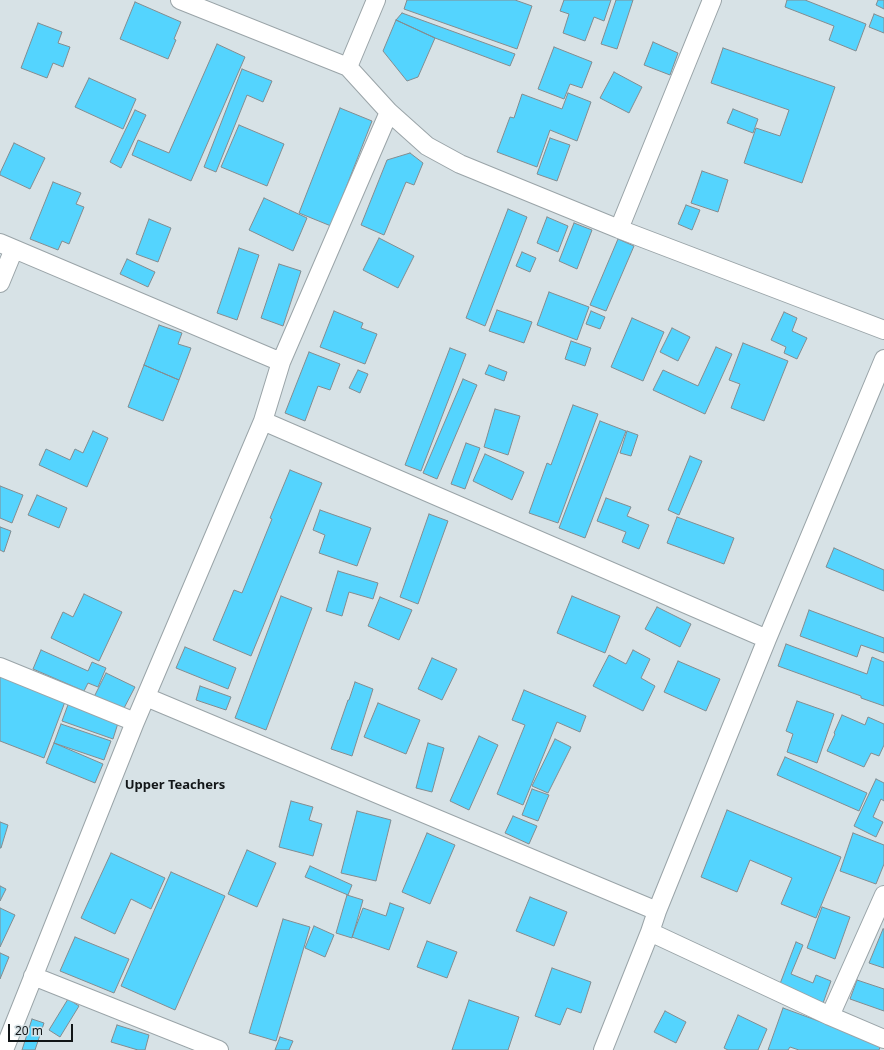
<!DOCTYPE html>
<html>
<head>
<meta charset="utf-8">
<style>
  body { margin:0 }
  #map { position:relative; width:884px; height:1050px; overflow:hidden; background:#d7e2e6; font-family:"Noto Sans",sans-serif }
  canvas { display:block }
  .scale { position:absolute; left:8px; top:1024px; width:65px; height:18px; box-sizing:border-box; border:2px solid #121618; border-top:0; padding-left:5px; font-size:12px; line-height:14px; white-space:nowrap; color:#121618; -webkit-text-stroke:3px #d7e2e6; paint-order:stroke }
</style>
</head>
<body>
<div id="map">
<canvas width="884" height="1050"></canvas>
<div class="scale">20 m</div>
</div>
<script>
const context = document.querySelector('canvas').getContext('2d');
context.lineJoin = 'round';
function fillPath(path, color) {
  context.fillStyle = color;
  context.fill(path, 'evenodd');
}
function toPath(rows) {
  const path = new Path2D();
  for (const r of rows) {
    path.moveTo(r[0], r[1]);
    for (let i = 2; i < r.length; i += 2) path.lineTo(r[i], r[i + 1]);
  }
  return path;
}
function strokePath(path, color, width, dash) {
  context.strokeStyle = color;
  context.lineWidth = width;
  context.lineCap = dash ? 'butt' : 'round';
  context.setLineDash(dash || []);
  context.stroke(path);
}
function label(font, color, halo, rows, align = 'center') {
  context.font = font + ' "Noto Sans",sans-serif';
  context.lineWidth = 3.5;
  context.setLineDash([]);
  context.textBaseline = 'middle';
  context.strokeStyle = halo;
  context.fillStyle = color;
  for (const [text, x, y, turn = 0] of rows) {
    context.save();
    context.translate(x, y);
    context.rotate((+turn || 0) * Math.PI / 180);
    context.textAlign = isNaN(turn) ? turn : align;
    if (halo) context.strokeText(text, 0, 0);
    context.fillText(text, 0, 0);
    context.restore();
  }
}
const building = toPath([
  [407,0,515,0,532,6,517,49,404,9,407,0],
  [564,0,611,0,604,21,594,17,585,41,563,33,569,14,560,11,564,0],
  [616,0,633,0,617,49,601,44,616,0],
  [787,0,805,0,866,24,856,51,829,40,834,26,785,7,787,0],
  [878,0,884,0,884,9,876,5,878,0],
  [135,2,181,22,174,39,176,40,168,59,120,39,135,2],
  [402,13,515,54,510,66,435,38,396,20,402,13],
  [874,14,884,18,884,33,869,27,874,14],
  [396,20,435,38,418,77,407,81,383,51,396,20],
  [38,23,62,32,58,43,70,47,63,67,53,63,47,78,21,68,38,23],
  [653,42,678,53,670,75,644,65,653,42],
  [217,44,245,57,191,181,132,155,138,140,169,153,217,44],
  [554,47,592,62,582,88,570,84,564,99,538,89,554,47],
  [723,48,835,87,802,183,744,163,756,128,780,136,789,110,711,83,723,48],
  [242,69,272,81,263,102,247,95,216,172,204,167,242,69],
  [614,72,642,87,629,113,600,98,614,72],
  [89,78,136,99,123,129,75,107,89,78],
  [568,93,591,102,577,141,550,130,537,167,497,152,510,117,514,118,522,94,562,109,568,93],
  [340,108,372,121,331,226,299,213,340,108],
  [733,109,758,119,753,133,727,123,733,109],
  [135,110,146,115,121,168,110,162,135,110],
  [239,125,284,144,267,186,221,167,239,125],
  [550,138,570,145,557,181,537,174,550,138],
  [14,143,45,158,30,189,0,175,0,173,14,143],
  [410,153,423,163,414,185,406,182,384,235,361,225,387,160,410,153],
  [702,171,728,180,718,212,691,203,702,171],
  [53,182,81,193,76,204,84,207,69,244,62,241,58,250,30,239,53,182],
  [264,198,307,218,293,251,249,230,264,198],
  [686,205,700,210,692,230,678,224,686,205],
  [508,209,527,217,485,326,466,318,508,209],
  [547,217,568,226,558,252,537,243,547,217],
  [149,219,171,228,158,262,136,254,149,219],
  [574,223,592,230,577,269,559,261,574,223],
  [379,238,414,256,398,288,363,270,379,238],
  [618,239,634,246,606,311,590,305,618,239],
  [239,248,259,255,237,320,217,313,239,248],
  [522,252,536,258,530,272,516,266,522,252],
  [127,259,155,272,148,287,120,274,127,259],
  [279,264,301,271,283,326,261,318,279,264],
  [549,292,589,307,577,340,537,325,549,292],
  [497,310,532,322,524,343,489,331,497,310],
  [334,311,363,323,361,328,377,334,365,364,320,347,334,311],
  [591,311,605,317,600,329,586,324,591,311],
  [784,312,797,318,792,331,807,338,797,359,784,353,786,347,771,340,784,312],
  [632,318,664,332,643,381,611,367,632,318],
  [159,325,182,333,178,344,191,348,179,380,144,365,159,325],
  [672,328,690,337,678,361,660,352,672,328],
  [571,341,591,348,585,366,565,359,571,341],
  [743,343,788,361,764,421,731,408,740,384,729,380,743,343],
  [716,347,732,354,705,414,653,390,663,370,698,386,716,347],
  [450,348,466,354,421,471,405,465,450,348],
  [309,352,340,364,330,390,318,386,305,421,285,413,309,352],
  [144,365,179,380,163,421,128,407,144,365],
  [489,365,507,372,504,381,485,374,489,365],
  [358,370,368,374,360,393,349,388,358,370],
  [463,379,477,385,437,479,423,473,463,379],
  [573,405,598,414,558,523,529,513,547,463,551,465,573,405],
  [495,409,520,416,508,455,484,447,495,409],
  [600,421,626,431,585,538,559,528,600,421],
  [93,431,108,438,87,487,39,465,46,449,70,460,75,449,83,453,93,431],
  [627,431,638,435,631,456,620,453,627,431],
  [466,443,480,448,465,489,451,484,466,443],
  [485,454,524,472,512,500,473,481,485,454],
  [690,456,702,461,679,515,668,510,690,456],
  [290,470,322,483,251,656,213,640,234,590,242,593,272,519,270,518,290,470],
  [0,486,23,495,12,523,0,518,0,486],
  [37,495,67,508,59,528,28,515,37,495],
  [606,498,631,507,627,516,649,525,639,549,622,542,626,532,597,521,606,498],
  [320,510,371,528,357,566,319,553,325,535,313,530,320,510],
  [429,514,448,521,418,604,400,597,429,514],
  [677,517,734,538,724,564,667,543,677,517],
  [0,527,11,531,4,552,0,550,0,527],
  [834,548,884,570,884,591,826,567,834,548],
  [338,571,378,583,373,599,349,592,342,616,326,611,338,571],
  [84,594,122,612,99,661,51,638,63,612,73,617,84,594],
  [281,596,312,608,266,730,235,718,281,596],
  [572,596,620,616,605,653,557,633,572,596],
  [380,597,412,610,399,640,368,626,380,597],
  [657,607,691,624,680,647,645,629,657,607],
  [809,610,884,638,884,653,861,645,857,657,800,636,809,610],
  [786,644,867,674,872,657,884,662,884,706,861,698,861,696,778,666,786,644],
  [185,647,236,668,228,689,176,668,185,647],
  [41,650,88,671,92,662,106,668,98,687,88,683,84,691,33,669,41,650],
  [633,650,650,659,641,678,655,686,643,711,593,686,609,655,626,664,633,650],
  [432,658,457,669,442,700,418,689,432,658],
  [678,661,720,679,706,711,664,692,678,661],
  [0,673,66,699,44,758,0,741,0,673],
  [106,673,135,687,122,712,94,697,106,673],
  [355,682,373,689,352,756,331,749,348,700,349,700,355,682],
  [200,686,231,697,226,710,196,700,200,686],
  [524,690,586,716,580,732,557,722,523,805,497,794,525,725,512,720,524,690],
  [797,701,834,714,817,763,787,752,793,734,786,731,797,701],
  [69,702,119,720,113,739,62,721,69,702],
  [378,703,420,720,406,754,364,737,378,703],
  [842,715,865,725,868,717,884,724,884,745,879,756,871,753,864,767,827,751,835,734,834,733,842,715],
  [61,724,111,741,104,760,54,743,61,724],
  [479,736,498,745,469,810,450,801,479,736],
  [555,739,571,747,548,793,532,786,555,739],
  [54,743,103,764,95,783,46,763,54,743],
  [428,743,444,748,432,792,416,788,428,743],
  [785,757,867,793,859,811,777,775,785,757],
  [876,779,884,783,884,801,881,799,873,817,883,822,876,837,854,826,876,779],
  [532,789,549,795,538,821,522,815,532,789],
  [291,801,313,807,309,820,322,824,313,856,279,847,291,801],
  [727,810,841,857,816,918,781,904,792,878,750,860,737,892,701,877,727,810],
  [357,811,391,820,376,881,341,873,357,811],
  [513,816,537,826,529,844,505,833,513,816],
  [0,822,8,825,1,848,0,848,0,822],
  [427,833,455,845,430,904,402,892,427,833],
  [853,833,884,845,884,864,876,884,840,871,853,833],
  [247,850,276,863,257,907,228,894,247,850],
  [111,853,165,878,151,909,131,899,115,934,81,918,111,853],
  [310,866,352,885,348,895,305,877,310,866],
  [171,872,225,896,175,1010,121,986,171,872],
  [0,886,6,889,0,901,0,886],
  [347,895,363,900,352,938,336,933,347,895],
  [530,897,567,912,554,946,516,931,530,897],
  [390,903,404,908,389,950,352,937,363,908,386,916,390,903],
  [822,907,850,917,835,959,807,948,822,907],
  [0,908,15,915,0,947,0,908],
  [283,919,310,927,276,1041,249,1033,283,919],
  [314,926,334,935,325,957,305,948,314,926],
  [883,929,884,929,884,968,869,963,883,929],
  [75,937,129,959,114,993,60,971,75,937],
  [427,941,457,952,447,978,417,967,427,941],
  [796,942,803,945,791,974,813,983,816,975,831,981,822,1006,778,989,796,942],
  [0,953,9,957,0,979,0,953],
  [552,968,591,982,581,1013,567,1008,560,1025,535,1016,552,968],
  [857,980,884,989,884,1011,850,999,857,980],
  [68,999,79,1006,60,1037,49,1030,68,999],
  [469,1000,519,1017,508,1050,452,1050,469,1000],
  [783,1008,881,1044,879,1050,799,1050,790,1047,788,1050,768,1050,783,1008],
  [665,1011,686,1022,676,1043,654,1032,665,1011],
  [738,1015,767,1029,758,1050,728,1050,724,1048,738,1015],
  [32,1019,44,1023,35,1050,22,1050,32,1019],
  [117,1025,149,1035,145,1050,138,1050,111,1042,117,1025],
  [280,1037,293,1041,289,1050,275,1050,280,1037]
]);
fillPath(building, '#54d4fe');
strokePath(building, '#838c90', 1);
const minor = toPath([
  [180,0,348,67,389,112,427,146,460,164,619,229,884,330],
  [348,67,376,0],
  [619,229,712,0],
  [0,243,281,362,263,421,767,639],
  [0,283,14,249],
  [281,362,389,112],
  [0,667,135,722],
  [146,697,657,911],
  [650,932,830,1016,884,1039],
  [33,976,219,1050],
  [830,1016,884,895],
  [4,1050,135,722,263,421],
  [603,1050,650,932,657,911,767,639,884,359]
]);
strokePath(minor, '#9aa4a8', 20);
strokePath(minor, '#fff', 18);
label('bold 13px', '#121618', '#d7e2e6', [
  ["Upper Teachers",175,785]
]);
</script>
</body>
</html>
